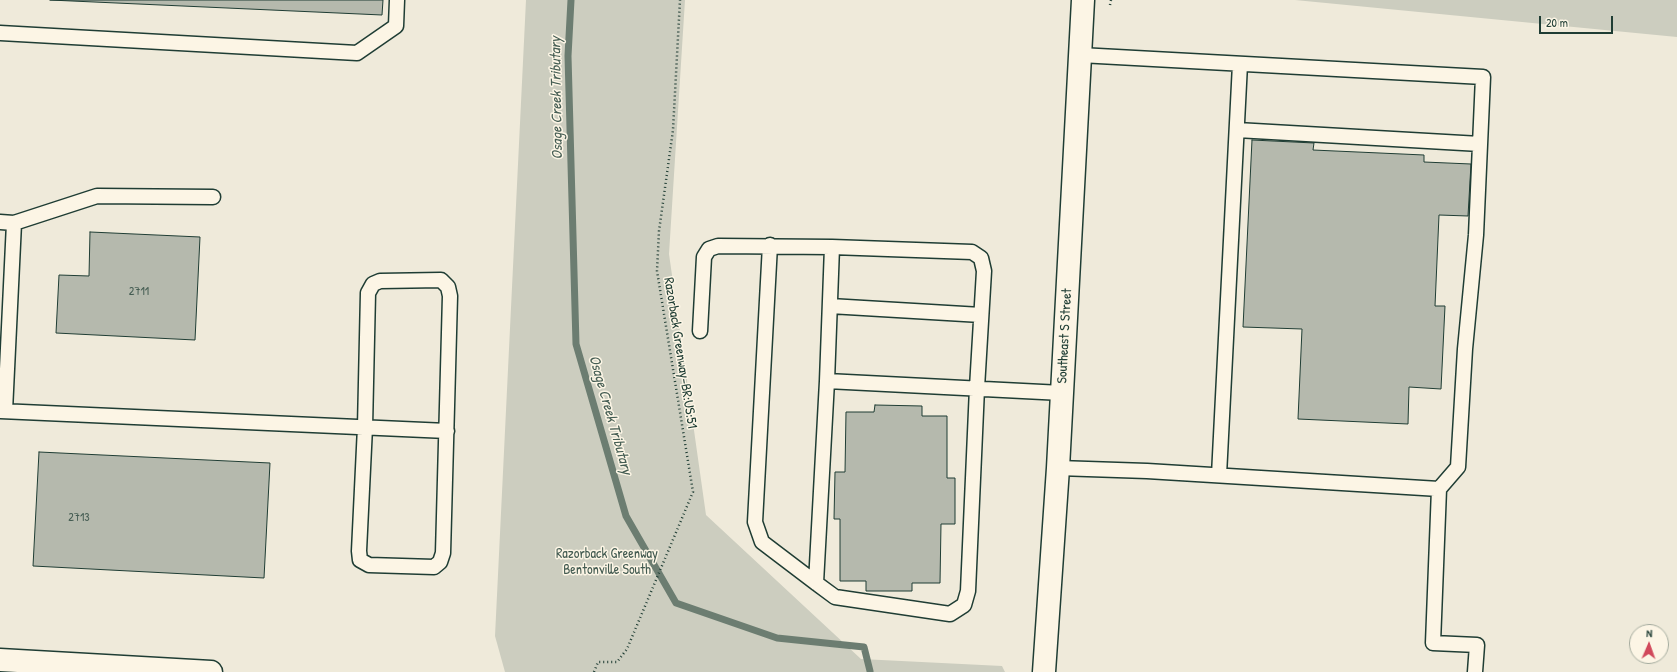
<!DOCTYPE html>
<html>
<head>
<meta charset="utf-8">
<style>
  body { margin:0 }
  #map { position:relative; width:1677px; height:672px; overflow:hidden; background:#efeada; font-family:"Patrick Hand",sans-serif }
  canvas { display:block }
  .north { position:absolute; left:1629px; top:624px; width:40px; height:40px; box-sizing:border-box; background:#fcf5e5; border:1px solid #a4ab9e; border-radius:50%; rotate:2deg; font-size:11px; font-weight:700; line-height:16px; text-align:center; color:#1f3d34 }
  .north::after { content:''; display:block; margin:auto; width:14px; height:18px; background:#d1495b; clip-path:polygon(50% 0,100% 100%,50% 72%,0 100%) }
  .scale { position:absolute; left:1539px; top:16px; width:74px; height:18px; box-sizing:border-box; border:2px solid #1f3d34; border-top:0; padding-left:5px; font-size:12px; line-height:14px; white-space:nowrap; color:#1f3d34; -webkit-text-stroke:3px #fcf5e5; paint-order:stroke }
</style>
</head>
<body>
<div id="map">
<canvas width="1677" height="672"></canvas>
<div class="north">N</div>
<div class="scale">20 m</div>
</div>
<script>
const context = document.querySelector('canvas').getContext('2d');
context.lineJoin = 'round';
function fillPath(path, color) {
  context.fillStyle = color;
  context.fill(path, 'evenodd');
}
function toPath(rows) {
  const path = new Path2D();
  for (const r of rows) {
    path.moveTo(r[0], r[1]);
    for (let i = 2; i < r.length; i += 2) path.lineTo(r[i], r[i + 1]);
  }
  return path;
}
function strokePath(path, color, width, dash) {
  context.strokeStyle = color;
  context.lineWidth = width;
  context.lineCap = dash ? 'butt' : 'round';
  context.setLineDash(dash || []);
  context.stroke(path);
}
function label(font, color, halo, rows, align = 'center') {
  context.font = font + ' "Patrick Hand",sans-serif';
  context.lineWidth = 3;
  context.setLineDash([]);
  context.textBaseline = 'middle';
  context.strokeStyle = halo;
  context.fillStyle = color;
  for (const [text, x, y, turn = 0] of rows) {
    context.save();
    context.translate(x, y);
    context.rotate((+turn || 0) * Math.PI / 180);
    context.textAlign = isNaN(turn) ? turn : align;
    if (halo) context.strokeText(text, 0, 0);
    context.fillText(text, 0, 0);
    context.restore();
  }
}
fillPath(toPath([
  [526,0,685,0,669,254,706,515,861,659,1002,666,1005,672,505,672,495,636],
  [1295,0,1677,0,1677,37]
]), '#cccdbf');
strokePath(toPath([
  [571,0,568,56,576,344,626,516,676,603,777,638,864,647,870,671]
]), '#6c7d71', 7);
const building = toPath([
  [50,0,383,0,382,15,50,0],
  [1252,140,1314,143,1313,150,1424,155,1424,162,1471,164,1468,216,1439,215,1435,306,1445,306,1441,389,1409,387,1408,424,1298,419,1302,329,1243,327,1252,140],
  [90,232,200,237,195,340,56,333,59,275,89,276,90,232],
  [875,405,922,406,922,416,947,416,947,478,955,478,955,524,941,524,940,583,912,583,912,591,866,591,866,581,840,581,840,519,834,519,835,472,845,472,846,412,874,412,875,405],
  [39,452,270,463,264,578,33,566,39,452]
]);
fillPath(building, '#b5b9ad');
strokePath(building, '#1f3d34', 1);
const service = toPath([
  [0,33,357,53,396,26,397,0],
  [1080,55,1483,77,1476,235,1465,349,1458,467,1439,489,1433,643,1477,645,1475,672],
  [1237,130,1480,144],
  [0,222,14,223,5,411],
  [14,223,97,196,213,197],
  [770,245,755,522,762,542,816,583,835,597,950,614,964,605,968,591,977,388,984,271,981,258,972,252,832,247,827,381,816,583],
  [441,280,448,287,450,296,443,553,440,562,434,567,369,565,360,560,359,551,365,427,368,293,373,284,380,281,441,280],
  [830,306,981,315],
  [700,331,704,257,709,249,718,246,832,247],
  [827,381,1062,393],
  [0,411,447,431],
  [1058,468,1147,471,1439,489],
  [1219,475,1240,64]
]);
const tertiary = toPath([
  [1044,672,1058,468,1083,0]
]);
const secondary = toPath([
  [0,660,211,672]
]);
strokePath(service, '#1f3d34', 17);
strokePath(tertiary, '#1f3d34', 25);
strokePath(secondary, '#1f3d34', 25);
strokePath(toPath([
  [1110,5,1111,0],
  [594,672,598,662,617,662,627,649,693,492,657,271,659,231,673,130,680,0]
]), '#1f3d34', 2.5, [1, 3]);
strokePath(service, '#fcf5e5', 14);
strokePath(tertiary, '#fcf5e5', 22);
strokePath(secondary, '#fcf5e5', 22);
label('12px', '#445c52', null, [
  ["2711",139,292],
  ["2713",79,518]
]);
label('14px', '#1f3d34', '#fcf5e5', [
  ["Southeast S Street",1065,336,-87],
  ["Razorback Greenway-BR:US:51",680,353,81]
]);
label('14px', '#425a50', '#fcf5e5', [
  ["Razorback Greenway",607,554],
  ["Bentonville South",607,570]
]);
label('italic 15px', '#455d53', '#fcf5e5', [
  ["Osage Creek Tributary",557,98,-91],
  ["Osage Creek Tributary",610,415,74]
]);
</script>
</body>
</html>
